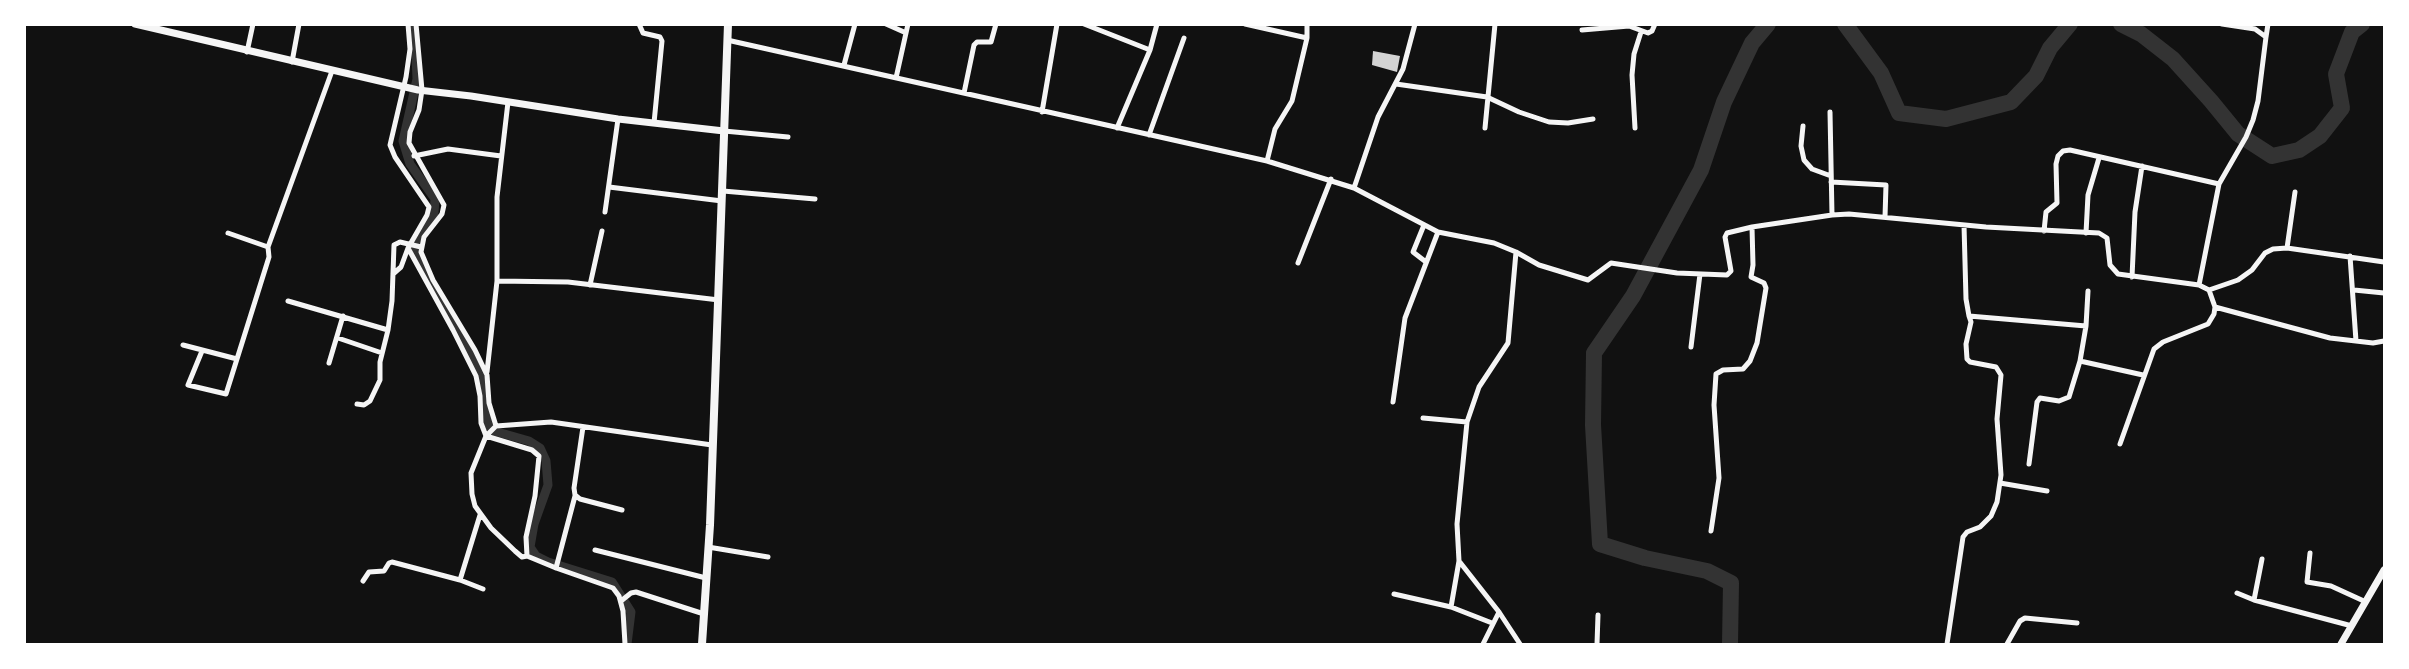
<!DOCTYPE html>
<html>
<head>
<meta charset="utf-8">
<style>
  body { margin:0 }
  #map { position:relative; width:2409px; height:669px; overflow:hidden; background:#111; font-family:Rubik,sans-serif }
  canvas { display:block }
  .frame { position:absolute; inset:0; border:26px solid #fff; pointer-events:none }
</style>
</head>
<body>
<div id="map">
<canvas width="2409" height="669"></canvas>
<div class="frame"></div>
</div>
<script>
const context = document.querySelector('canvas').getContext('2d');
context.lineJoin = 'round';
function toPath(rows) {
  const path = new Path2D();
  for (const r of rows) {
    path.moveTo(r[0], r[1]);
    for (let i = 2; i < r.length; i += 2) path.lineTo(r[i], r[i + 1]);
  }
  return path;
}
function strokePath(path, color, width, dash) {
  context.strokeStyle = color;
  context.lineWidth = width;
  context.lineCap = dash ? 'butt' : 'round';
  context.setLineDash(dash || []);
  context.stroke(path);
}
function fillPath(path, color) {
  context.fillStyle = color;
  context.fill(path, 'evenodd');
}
strokePath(toPath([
  [410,24,416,56,417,79,403,141,410,164,435,199,434,213,417,238,414,248,417,259,444,304,482,378,488,426,494,431,529,441,540,448,546,461,548,485,534,524,530,547,536,556,548,562,612,582,631,612,627,644]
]), '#333', 9);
strokePath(toPath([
  [1845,24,1881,73,1899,113,1946,119,2011,102,2036,76,2050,48,2070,24],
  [2121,24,2141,34,2173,59,2211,101,2238,134,2272,156,2299,150,2320,136,2342,108,2336,74,2352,32,2362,24],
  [1730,644,1731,583,1707,571,1645,558,1600,544,1593,425,1594,353,1633,296,1701,170,1724,102,1752,43,1768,24]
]), '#333', 16);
fillPath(toPath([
  [1373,51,1400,56,1397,72,1372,65]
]), '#d3d3d3');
strokePath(toPath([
  [408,24,410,49,406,77,390,145,395,157,429,207,427,215,408,248,453,330,476,376,480,396,481,423,486,436,532,450,539,456,535,496,526,537,527,556,556,568,613,588,619,596,623,611,625,644],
  [416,24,422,90,419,110,410,132,409,143,444,205,442,214,424,237,421,252,433,280,475,350,487,375,489,403,496,426,486,436,471,473,472,494,475,506,491,528,515,551,522,557,527,556],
  [639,24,643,33,660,37,662,41,654,123],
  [886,24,904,32],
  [1084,24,1150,50],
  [1245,24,1307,38],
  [1582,30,1629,26,1648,33,1652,31,1655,24],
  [2266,37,2268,24],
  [727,40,1267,161,1354,188,1438,232,1494,243,1516,252,1508,343,1479,387,1467,422,1457,524,1459,561,1451,607],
  [247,52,253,24],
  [292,62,299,24],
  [844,65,855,24],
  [896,78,908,24],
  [1396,84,1487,97,1519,112,1549,122,1568,123,1593,119],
  [964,93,974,45,977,42,991,42,996,24],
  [1042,112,1057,24],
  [1830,112,1832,215],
  [1803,126,1801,146,1804,160,1812,169,1831,176],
  [1117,128,1150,50,1157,24],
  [1485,128,1495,24],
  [1635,128,1632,75,1634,54,1641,32],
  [724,131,788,137],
  [1149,135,1184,38],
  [414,156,448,149,501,156],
  [1267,161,1275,129,1292,101,1307,38,1307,24],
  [1831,182,1886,185,1885,217],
  [2219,184,2246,137,2253,120,2258,101,2266,37,2255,29,2222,24],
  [609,187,722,201],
  [1354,188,1378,117,1403,69,1415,24],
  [723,191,815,199],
  [605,212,618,119],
  [1424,225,1413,252,1426,262],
  [1964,225,1966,299,1969,316,2086,326,2080,361,2069,397,2059,401,2040,398,2037,402,2029,464],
  [2044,231,2046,212,2057,203,2056,164,2058,156,2063,151,2070,150,2219,184,2199,285],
  [228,233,268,247],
  [2086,233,2088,195,2099,158],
  [2287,248,2295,192],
  [1516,252,1539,265,1588,280,1611,263,1677,273,1727,275,1731,271,1725,237,1727,233,1752,227,1832,215,1849,214,1986,227,2099,233,2107,238,2110,265,2118,274,2199,285,2209,290,2215,307,2330,338,2373,343,2384,341],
  [2350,256,2356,341],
  [1298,263,1331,179],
  [393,274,401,267,408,248],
  [2132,277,2135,212,2142,166],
  [497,281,497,197,508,102],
  [590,285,602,231],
  [2209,290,2238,280,2252,270,2265,253,2273,249,2287,248,2384,262],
  [2354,290,2384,293],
  [288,301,388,330],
  [2086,326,2088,291],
  [338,338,382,353],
  [183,345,237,359],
  [1691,347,1700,274],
  [202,351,188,385,226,394,269,257,268,247,332,71],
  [2080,361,2143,375],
  [329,363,343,316],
  [487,372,497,281,568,282,719,300],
  [1393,402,1405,318,1438,232],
  [357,404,364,405,370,401,380,380,380,362,388,330,392,301,394,245,400,242,421,247],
  [1423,418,1467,422],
  [496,426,551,422,712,445],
  [583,427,574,488,575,495,580,499,622,510],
  [2120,444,2154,349,2163,342,2208,324,2214,314,2215,307],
  [2000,483,2047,491],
  [1711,531,1719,478,1714,405,1716,374,1723,370,1743,369,1750,361,1757,343,1766,288,1764,283,1751,277,1753,265,1752,227],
  [708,547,768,557],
  [595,550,706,578],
  [2310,553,2307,582,2331,586,2366,602],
  [1459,561,1499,612,1520,644],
  [556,568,575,496],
  [460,580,480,515],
  [363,581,369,572,384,571,389,563,392,562,460,580,483,589],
  [2237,593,2254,600,2352,626],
  [1394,594,1451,607,1492,623],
  [2254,600,2262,559],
  [621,601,631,593,636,592,704,614],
  [1483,644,1499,612],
  [1597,644,1598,615],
  [1947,644,1963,537,1967,532,1980,527,1991,516,1997,502,2001,475,1997,419,2001,375,1996,367,1970,362,1967,359,1966,344,1971,322,1969,316],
  [2007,644,2020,621,2025,618,2077,623]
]), '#f5f5f5', 5);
strokePath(toPath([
  [135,24,418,90,471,96,618,119,724,131],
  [2341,644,2384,570]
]), '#f5f5f5', 7);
strokePath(toPath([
  [702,644,710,525,728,24]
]), '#f5f5f5', 8);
</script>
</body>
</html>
